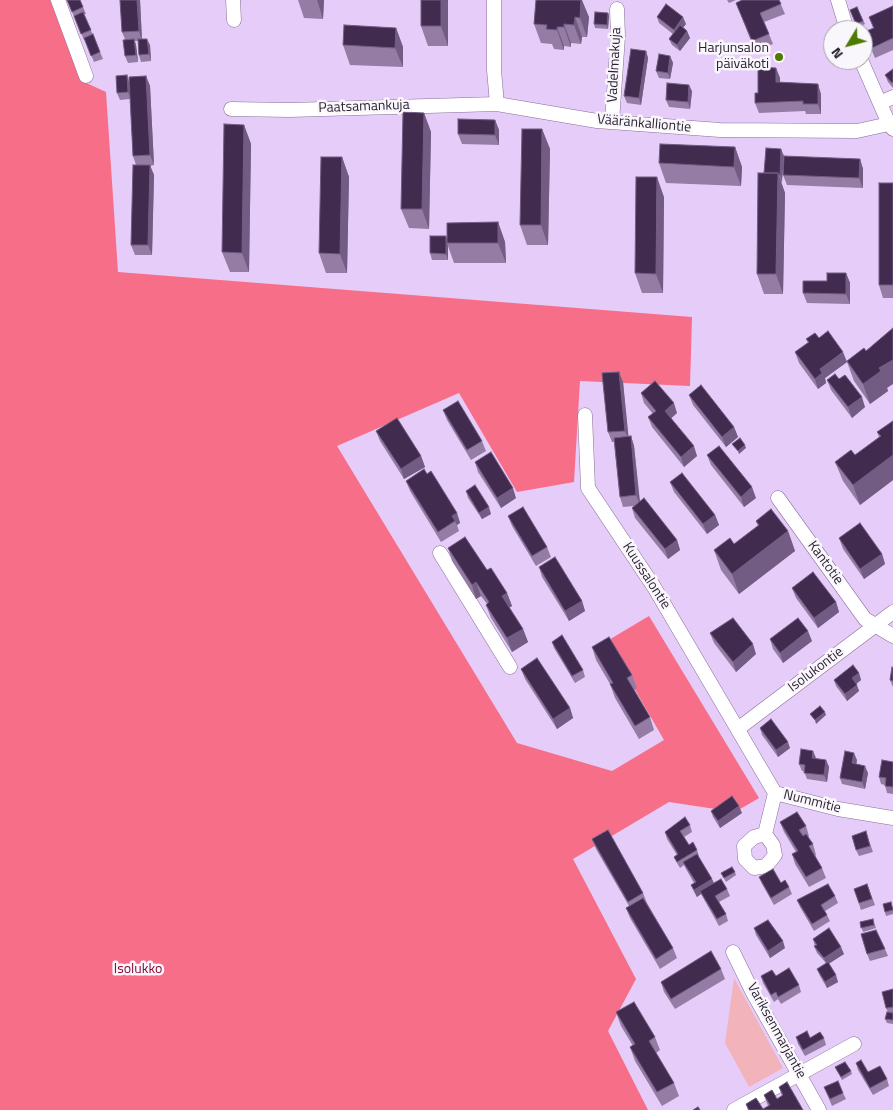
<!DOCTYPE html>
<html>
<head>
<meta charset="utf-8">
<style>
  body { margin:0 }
  #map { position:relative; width:893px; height:1110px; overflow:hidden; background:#e6ccf9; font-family:"Titillium Web",sans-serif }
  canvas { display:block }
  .north { position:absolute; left:823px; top:20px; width:50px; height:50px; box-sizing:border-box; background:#faf7fc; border:1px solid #a6a1aa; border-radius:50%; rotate:233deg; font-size:14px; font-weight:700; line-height:20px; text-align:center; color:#281f2f }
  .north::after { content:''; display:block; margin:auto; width:18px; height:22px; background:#4d7b00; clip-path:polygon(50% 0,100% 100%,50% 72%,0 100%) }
</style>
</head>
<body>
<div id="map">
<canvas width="893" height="1110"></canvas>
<div class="north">N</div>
</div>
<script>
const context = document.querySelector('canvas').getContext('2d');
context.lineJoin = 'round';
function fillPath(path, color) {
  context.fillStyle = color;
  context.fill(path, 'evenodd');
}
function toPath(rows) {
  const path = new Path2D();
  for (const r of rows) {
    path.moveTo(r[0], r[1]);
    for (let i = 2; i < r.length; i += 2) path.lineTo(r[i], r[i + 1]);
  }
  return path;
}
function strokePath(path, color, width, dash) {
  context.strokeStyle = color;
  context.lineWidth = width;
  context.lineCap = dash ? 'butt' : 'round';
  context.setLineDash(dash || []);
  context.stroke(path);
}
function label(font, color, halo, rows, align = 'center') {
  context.font = font + ' "Titillium Web",sans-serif';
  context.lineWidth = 5;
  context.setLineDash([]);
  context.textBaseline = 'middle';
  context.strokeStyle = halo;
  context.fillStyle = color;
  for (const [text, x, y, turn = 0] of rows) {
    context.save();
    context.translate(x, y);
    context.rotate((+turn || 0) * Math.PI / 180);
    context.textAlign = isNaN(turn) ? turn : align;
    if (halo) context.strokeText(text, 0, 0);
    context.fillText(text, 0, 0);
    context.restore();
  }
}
fillPath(toPath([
  [734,978,783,1068,749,1087,725,1043]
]), '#f2b3ba');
fillPath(toPath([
  [0,0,50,0,82,81,106,92,118,272,692,317,690,386,580,381,574,482,517,492,459,393,337,446,517,743,612,771,664,740,607,641,649,616,759,798,735,812,669,802,573,859,636,979,608,1031,648,1110,0,1110]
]), '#f76e88');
const minor = toPath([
  [58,0,86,76],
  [233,0,234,20],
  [494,0,494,70,497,104],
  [838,0,847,30],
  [861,60,889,124],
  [880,103,893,97],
  [231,109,289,110,497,104,597,121,720,130,857,131,889,124,893,129],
  [612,122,618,36,617,9],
  [585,415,588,488,654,587,775,793,838,809,893,818],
  [778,498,865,619,893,636],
  [440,553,510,667],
  [739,728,893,612],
  [765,834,773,845,775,855,766,866,754,868,745,859,744,846,754,837,765,834,775,793],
  [733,952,752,991,819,1110],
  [734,1110,854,1044]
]);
strokePath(minor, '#876f98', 15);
strokePath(minor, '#fff', 14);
fillPath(toPath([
  [67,0,80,0,86,14,84,14,103,59,94,62,85,40,84,40],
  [140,0,142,39,150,45,151,61,141,62,139,55,138,41,135,41,136,45,138,62,128,63,125,56,125,39,122,32],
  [298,0,324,0,323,19,304,18],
  [448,0,448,46,428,46,421,26],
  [536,0,589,17,587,37,582,37,581,44,571,43,571,47,564,46,564,50,554,49,552,44,541,43,534,24],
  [727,0,736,0,729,3],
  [779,0,785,14,764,22,773,44,755,51,736,3],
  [893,6,893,50,875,58,864,32,873,28,869,17],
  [857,7,865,24,857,28,850,10],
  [608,13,609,16,608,29,595,28,594,24],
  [657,17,686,24,683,28,687,31,690,38,680,51,672,45,669,39,673,34,659,23],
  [396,28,403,47,403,67,350,65,343,45],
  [646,51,648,58,641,105,627,103,624,96],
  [670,56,673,63,670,79,659,78,656,71],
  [776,68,780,78,780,82,821,94,821,114,806,114,805,111,759,113,755,103,758,93],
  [893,69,893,88,888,82,885,75],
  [127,75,129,82,146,76,150,86,154,165,150,166,154,175,152,255,135,255,131,245,136,165,133,156,130,99,120,100,117,93],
  [692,91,690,109,669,107,666,100],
  [424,113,431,132,429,229,409,228,401,209],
  [495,120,499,130,499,145,462,144,458,134],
  [244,125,251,144,249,272,230,272,222,252],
  [542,129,550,149,548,245,527,245,520,225],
  [735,147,742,167,741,186,666,183,659,163],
  [781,149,782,182,781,182,785,193,783,294,764,294,757,274,764,173],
  [342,157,349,177,347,273,326,273,319,253],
  [860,159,863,169,863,188,787,185,783,175],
  [893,183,893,298,883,298,879,285],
  [664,197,663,293,642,293,635,273],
  [498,222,505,242,506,263,454,263,448,246,448,260,432,260,430,253,447,240],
  [846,273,850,283,850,304,807,303,803,293,827,281],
  [819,338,847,361,887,388,888,391,870,404,854,381,847,362,825,378,826,383,818,389,799,363,795,352,808,343,806,339],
  [619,372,623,382,628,436,631,436,634,446,640,501,677,540,680,550,668,559,635,518,632,508,634,506,623,507,620,497,614,442,612,442,608,432],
  [839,379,865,407,852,418,831,390,827,380],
  [641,393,677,413,671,418,697,456,684,467,652,427,648,417,653,414,644,403],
  [689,395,734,427,738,437,726,447,693,405],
  [443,410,482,441,486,451,471,460,447,420],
  [893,421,893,480,860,505,843,481,835,462,855,455,879,437,877,432],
  [376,431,421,456,425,467,404,479,380,441],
  [707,455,756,498,744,507,711,465],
  [475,462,516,498,501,508,478,472],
  [427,474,457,513,460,523,457,525,459,531,441,542,410,491,406,481],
  [670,482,715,515,719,525,707,534,674,492],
  [466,491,491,514,482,519,468,498],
  [508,516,547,547,551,557,536,566,512,526],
  [756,521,788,531,795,551,739,594,721,570,714,550,734,544,758,526],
  [839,538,882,554,885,564,864,579,843,549],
  [448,548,487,570,507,593,512,606,509,608,523,629,528,642,512,652,491,618,486,605,487,604,481,596,476,599,452,561],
  [539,567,582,601,585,611,569,621,542,577],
  [792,588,836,602,839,612,818,628,796,598],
  [710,633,756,654,736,672,714,643],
  [770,639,812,641,783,663,773,649],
  [552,642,583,670,585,677,575,683,554,648],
  [592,647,632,675,637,688,634,690,650,717,654,730,639,739,615,698,610,684,596,660],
  [893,668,893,687,890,680],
  [521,669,570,708,573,718,557,729,525,679],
  [859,673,861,680,856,684,859,691,847,701,836,686,834,680],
  [760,728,790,748,778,757,762,735],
  [816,758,815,759,826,760,829,767,827,782,807,779,804,771,802,771,799,764],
  [857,760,856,764,868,773,865,789,842,784,840,778],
  [893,762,893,794,887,793,885,785,881,784,879,777],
  [711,811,742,813,720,828,713,817],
  [780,822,806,826,809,836,808,837,813,844,816,855,815,856,822,868,826,878,809,887,795,864,792,854,796,852,784,832],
  [690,825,692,832,684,837,689,845,697,850,699,856,699,857,714,883,727,889,730,896,719,902,726,914,728,921,719,926,701,894,697,897,694,892,691,885,694,883,686,869,684,865,680,868,677,863,674,857,677,855,667,839,665,832],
  [868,838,873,852,859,856,856,850],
  [592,839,643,893,647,903,673,948,677,958,660,969,630,918,626,908,629,906,596,849],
  [735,872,736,875,726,882,721,873],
  [759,877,781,883,789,887,792,894,774,905,762,884],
  [867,884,875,905,861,910,854,889],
  [835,896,838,903,825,911,830,921,814,931,800,907,797,900],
  [883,904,893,908,893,914,886,916],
  [873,919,876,928,863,932,860,922],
  [754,928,785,948,770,958,756,935],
  [813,939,844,954,829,963,838,982,827,988,820,976,817,969,826,963,817,953,814,946,815,946],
  [885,949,888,956,870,961,867,954],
  [721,969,725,979,675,1009,664,992,661,982],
  [761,976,776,976,799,985,801,992,781,1004,778,999,774,1002,763,983],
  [893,989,893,1024,887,1023,885,1019,888,1012,886,1008],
  [616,1012,655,1037,660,1050,656,1053,674,1083,679,1096,662,1106,635,1061,630,1047,633,1046,621,1026],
  [796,1037,824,1038,826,1045,805,1056,798,1044],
  [856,1063,868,1072,887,1079,889,1086,873,1095,858,1070],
  [835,1067,851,1071,852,1074,842,1080],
  [779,1087,803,1110,748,1110,746,1104,763,1109,768,1106,764,1095,777,1099,782,1096],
  [824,1087,843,1093,846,1099,832,1106]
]), '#947ca4');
fillPath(toPath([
  [137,0,140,0,142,41,139,31],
  [317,0,324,0,323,19],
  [441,0,448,0,448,46,441,26],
  [581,0,582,0,589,17,587,37,580,18],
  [608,13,609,16,608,29,607,25],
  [575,17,582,37,581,44,574,25],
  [683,17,686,24,676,36,674,30],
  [564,24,571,43,571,47,564,27],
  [557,27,564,46,564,50,557,30],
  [396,28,403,47,403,67,395,48],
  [687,31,690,38,680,51,677,45],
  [134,39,136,45,138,62,136,55],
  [147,39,150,45,151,61,149,54],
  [646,51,648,58,641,105,639,98],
  [670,56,673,63,670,79,668,73],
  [776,68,780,78,780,92,776,82],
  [127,75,129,82,131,99,128,92],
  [146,76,150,86,154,165,150,155],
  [818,84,821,94,821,114,818,104],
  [689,85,692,91,690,109,688,102],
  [424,113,431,132,429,229,422,209],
  [495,120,499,130,499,145,495,135],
  [244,125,251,144,249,272,242,253],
  [542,129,550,149,548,245,541,225],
  [735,147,742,167,741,186,734,167],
  [781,149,784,156,782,182,780,175],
  [342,157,349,177,347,273,340,254],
  [860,159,863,169,863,188,859,178],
  [150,165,154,175,152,255,148,245],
  [778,173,785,193,783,294,776,274],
  [657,177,664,197,663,293,656,274],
  [498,222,505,242,506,263,498,243],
  [446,236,448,243,447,243,448,246,448,260,446,254],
  [846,273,850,283,850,304,846,294],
  [843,352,847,362,825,378,826,383,818,389,815,379,820,369],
  [893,360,893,384,887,388,888,391,870,404,863,384,879,368],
  [619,372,623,382,629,441,625,431],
  [862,397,865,407,852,418,848,407],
  [674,403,677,413,668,421,665,411],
  [734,427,738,437,726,447,722,437],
  [631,436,634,446,640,505,636,495],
  [745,445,746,448,739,454,738,451],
  [694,446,697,456,684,467,681,457],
  [893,455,893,480,860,505,853,485],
  [421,456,425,467,404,479,401,469],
  [752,487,756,498,744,507,741,497],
  [513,488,516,498,501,508,497,498],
  [489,507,491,514,482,519,479,513],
  [457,513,460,523,457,525,452,516],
  [715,515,719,525,707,534,703,524],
  [788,531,795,551,739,594,732,574],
  [677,540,680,550,668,559,665,549],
  [882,554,885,564,864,579,860,569],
  [476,582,481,596,476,599,472,585],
  [507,593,512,606,507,609,502,596],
  [582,601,585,611,569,621,565,611],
  [836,602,839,612,818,628,814,618],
  [523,629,528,642,512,652,507,638],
  [808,631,812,641,783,663,780,653],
  [753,644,756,654,736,672,733,662],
  [859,673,861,680,855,685,852,678],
  [857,685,859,691,847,701,845,694],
  [570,708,573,718,557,729,553,719],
  [825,712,826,715,816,724,815,720],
  [788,742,790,748,778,757,776,750],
  [813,751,816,758,814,765,812,758],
  [854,753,857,760,855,770,852,763],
  [826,760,829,767,827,782,824,775],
  [865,766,868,773,865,789,862,782],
  [739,806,742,813,720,828,718,821],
  [712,879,715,886,700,891,701,894,697,897,694,890],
  [783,941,785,948,770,958,768,951],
  [841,947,844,954,827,965,824,958],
  [836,975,838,982,827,988,825,982]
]), '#725c83');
const building = toPath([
  [67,0,80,0,83,7,72,12,67,0],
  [120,0,137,0,139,31,122,32,120,0],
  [421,0,441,0,441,26,421,26,421,0],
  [536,0,581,0,580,18,575,17,574,25,564,24,564,27,557,27,557,30,546,29,547,25,534,24,536,0],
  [742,0,779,0,781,4,760,13,769,34,752,41,736,3,742,0],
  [666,4,683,17,674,30,657,17,666,4],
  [893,6,893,38,872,48,864,32,874,28,869,17,893,6],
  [857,7,863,21,856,24,850,10,857,7],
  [83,12,91,30,81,34,74,16,83,12],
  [595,12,608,13,607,25,594,24,595,12],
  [344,25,396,28,395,48,343,45,344,25],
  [680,25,687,31,677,45,669,39,680,25],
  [93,34,100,52,91,56,84,38,93,34],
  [134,39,136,55,125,56,123,40,134,39],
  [138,39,147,39,149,54,139,55,138,39],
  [631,49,646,51,639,98,624,96,631,49],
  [659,54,670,56,668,73,656,71,659,54],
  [758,67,776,68,776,82,818,84,818,104,803,104,803,101,755,103,755,93,758,93,758,67],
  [893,69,893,82,892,83,885,75,893,69],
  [127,75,128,92,117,93,116,76,127,75],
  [146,76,150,155,133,156,129,77,146,76],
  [667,83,689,85,688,102,666,100,667,83],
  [403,112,424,113,422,209,401,209,403,112],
  [458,119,495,120,495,135,458,134,458,119],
  [224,124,244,125,242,253,222,252,224,124],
  [522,129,542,129,541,225,520,225,522,129],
  [660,144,735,147,734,167,659,163,660,144],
  [766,148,781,149,780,175,779,175,778,173,764,173,766,148],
  [784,156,860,159,859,178,783,175,784,156],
  [321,157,342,157,340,254,319,253,321,157],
  [133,165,150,165,148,245,131,245,133,165],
  [758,173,778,173,776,274,757,274,758,173],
  [636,177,657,177,656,274,635,273,636,177],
  [879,183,893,183,893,285,879,285,879,183],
  [498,222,498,243,447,243,447,223,498,222],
  [430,236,446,236,446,254,430,253,430,236],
  [827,273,846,273,846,294,803,293,803,281,827,281,827,273],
  [893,328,893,360,879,368,881,371,863,384,847,361,864,348,866,351,893,328],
  [828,331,843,352,820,369,822,373,815,379,795,352,809,342,806,339,815,333,819,338,828,331],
  [619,372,625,431,608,432,602,373,619,372],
  [835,374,839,379,845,375,862,397,848,407,827,380,835,374],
  [655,381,674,403,665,411,694,446,681,457,648,417,656,411,641,393,655,381],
  [701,385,734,427,722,437,689,395,701,385],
  [458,401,482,441,467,450,443,410,458,401],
  [397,418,421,456,401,469,376,431,397,418],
  [893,421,893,455,853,485,835,462,851,450,855,455,881,436,877,432,893,421],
  [631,436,636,495,620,497,614,438,631,436],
  [740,438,745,445,738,451,732,444,740,438],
  [719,446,752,487,741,497,707,455,719,446],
  [491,452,513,488,497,498,475,462,491,452],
  [424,469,427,474,431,471,457,513,452,516,455,521,438,532,406,481,424,469],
  [682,473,715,515,703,524,670,482,682,473],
  [475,485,489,507,479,513,466,491,475,485],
  [644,498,677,540,665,549,632,508,644,498],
  [523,507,547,547,532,556,508,516,523,507],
  [771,509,788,531,732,574,714,550,730,538,734,544,759,525,756,521,771,509],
  [860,523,882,554,860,569,839,538,860,523],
  [465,537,487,570,491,568,507,593,502,596,523,629,507,638,486,605,489,602,476,582,472,585,448,548,465,537],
  [555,557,582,601,565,611,539,567,555,557],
  [813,572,836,602,814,618,792,588,813,572],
  [733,618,753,644,733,662,710,633,733,618],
  [798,618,808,631,780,653,770,639,798,618],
  [562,635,583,670,572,676,552,642,562,635],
  [609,637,632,675,627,678,650,717,635,726,610,684,613,683,592,647,609,637],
  [537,658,570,708,553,719,521,669,537,658],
  [853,665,859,673,852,678,857,685,845,694,834,680,853,665],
  [892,667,893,668,893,681,890,680,892,667],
  [820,706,825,712,815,720,810,714,820,706],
  [771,719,788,742,776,750,760,728,771,719],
  [801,749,813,751,812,758,826,760,824,775,804,773,805,765,799,764,801,749],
  [845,751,854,753,852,763,865,766,862,782,840,778,845,751],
  [882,760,893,762,893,787,885,786,886,778,879,777,882,760],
  [732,796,739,806,718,821,711,811,732,796],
  [797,812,806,826,799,830,803,836,806,834,813,844,809,846,822,868,806,877,792,854,798,851,780,822,797,812],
  [685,817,690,825,680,831,689,845,693,842,697,850,677,862,674,857,678,854,665,832,685,817],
  [608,830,643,893,628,902,592,839,608,830],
  [866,831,870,846,856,850,852,836,866,831],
  [697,854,712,879,694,890,691,885,696,882,683,862,697,854],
  [732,867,735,872,724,878,721,873,732,867],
  [773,869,781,883,785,880,789,887,771,898,759,877,773,869],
  [721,879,727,889,715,896,726,914,717,919,700,891,721,879],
  [828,884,835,896,821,905,827,915,812,924,797,900,828,884],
  [867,884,872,899,859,903,854,889,867,884],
  [643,898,673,948,656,959,626,908,643,898],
  [891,902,893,910,885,912,883,904,891,902],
  [873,919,874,925,861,928,860,922,873,919],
  [768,920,783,941,768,951,754,928,768,920],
  [829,928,841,947,824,958,814,946,817,945,813,939,829,928],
  [876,930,885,949,867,954,861,934,876,930],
  [711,951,721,969,671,999,661,982,711,951],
  [828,962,836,975,825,982,817,969,828,962],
  [789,968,799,985,778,997,776,992,771,995,761,976,772,970,776,976,789,968],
  [893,989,893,1007,886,1008,882,992,893,989],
  [634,1002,655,1037,649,1041,674,1083,657,1092,630,1047,635,1044,616,1012,634,1002],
  [887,1012,893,1013,893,1020,885,1019,887,1012],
  [807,1031,810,1038,820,1032,824,1038,803,1050,796,1037,807,1031],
  [861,1060,868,1072,880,1066,887,1079,870,1088,856,1063,861,1060],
  [845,1062,851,1071,841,1077,835,1067,845,1062],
  [838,1081,843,1093,830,1099,824,1087,838,1081],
  [787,1082,803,1110,749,1110,746,1104,756,1098,763,1109,770,1105,764,1095,772,1090,777,1099,783,1095,779,1087,787,1082],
  [698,1107,700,1110,693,1110,698,1107]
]);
fillPath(building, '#412c50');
strokePath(building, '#725c83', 1);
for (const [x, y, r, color] of [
  [779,57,5,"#4d7b00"]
]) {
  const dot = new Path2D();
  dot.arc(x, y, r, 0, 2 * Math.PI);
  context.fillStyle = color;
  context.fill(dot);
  strokePath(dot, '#faf7fc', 2);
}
label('14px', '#281f2f', '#faf7fc', [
  ["Harjunsalon",769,49],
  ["päiväkoti",769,65]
], 'right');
label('14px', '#281f2f', '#faf7fc', [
  ["Vadelmakuja",615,65,-87],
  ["Paatsamankuja",364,107,-2],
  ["Vääränkalliontie",644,124,5],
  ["Kantotie",825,563,54],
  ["Kuussalontie",646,576,57],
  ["Isolukontie",816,670,-37],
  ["Nummitie",812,802,14],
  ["Variksenmarjantie",776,1031,61]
]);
label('14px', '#8b0935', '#faf7fc', [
  ["Isolukko",138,970]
]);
</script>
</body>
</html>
